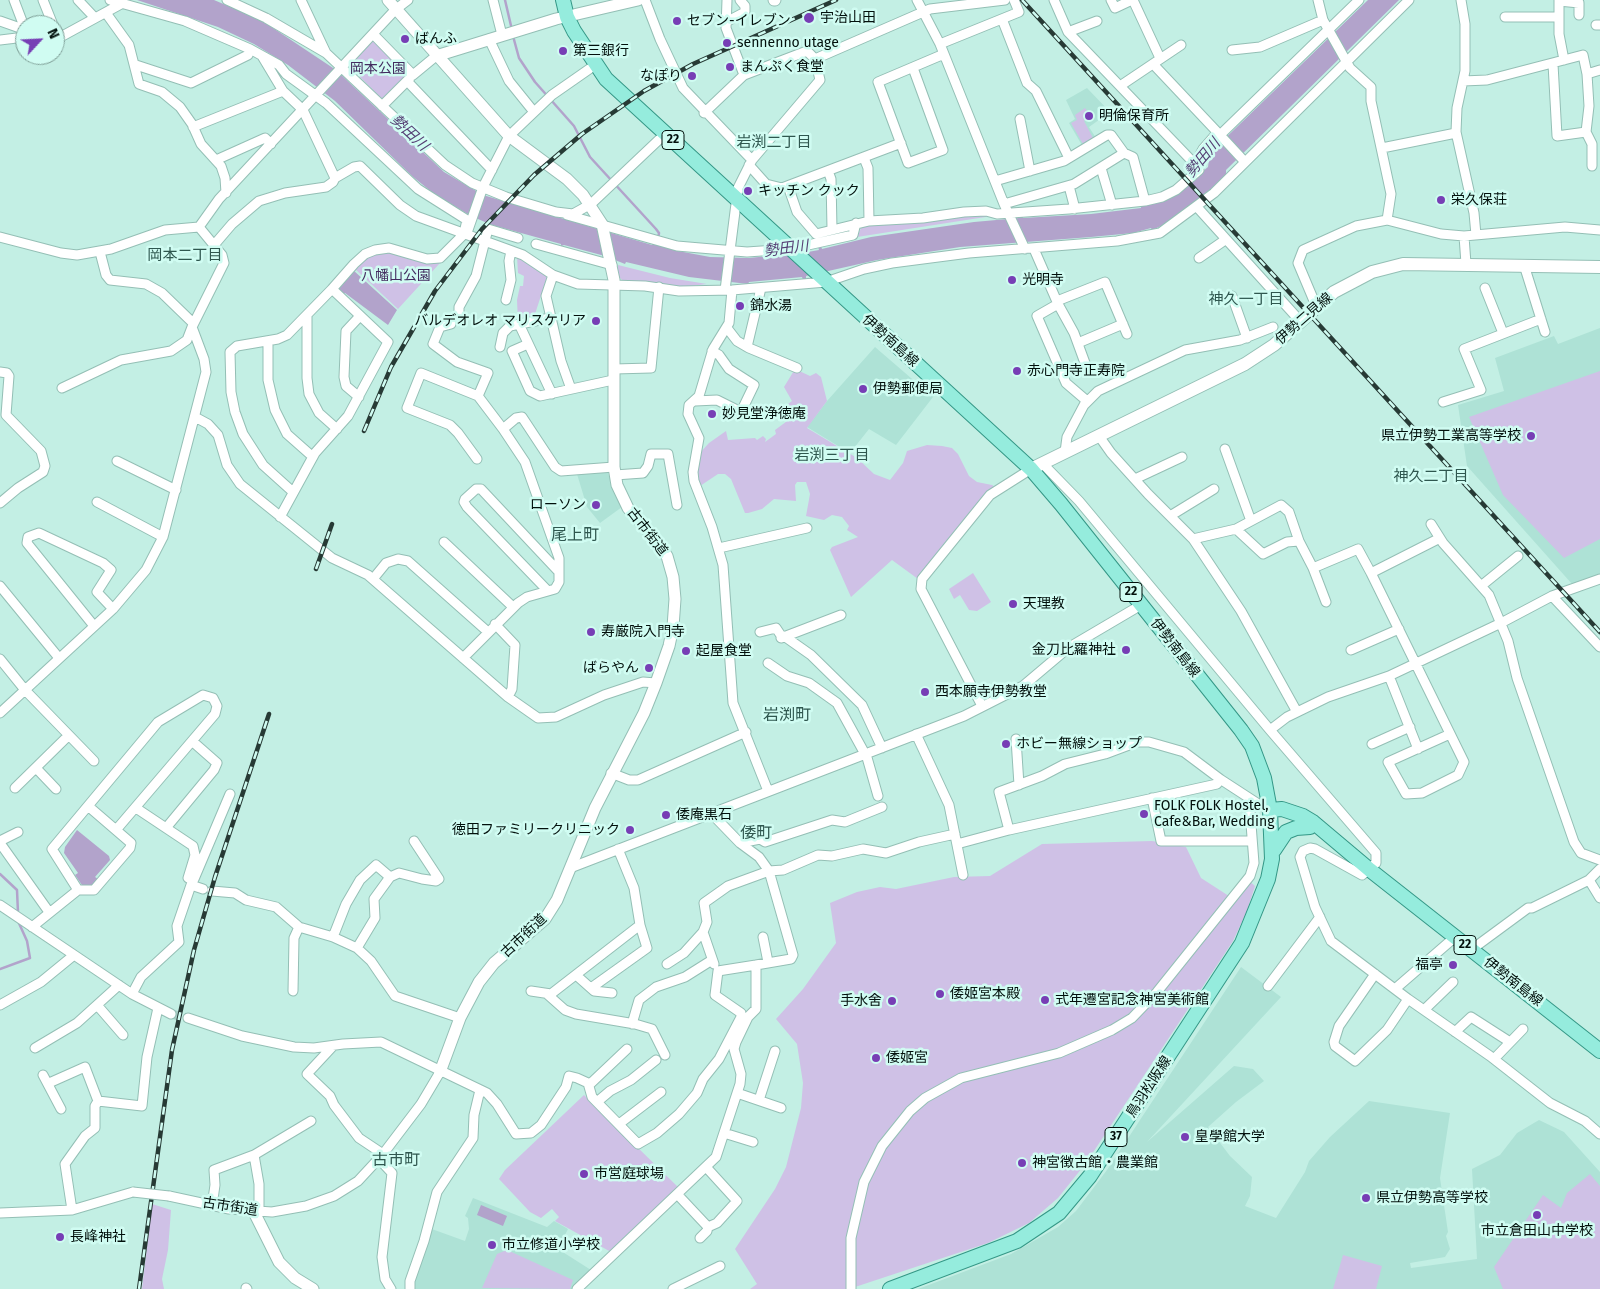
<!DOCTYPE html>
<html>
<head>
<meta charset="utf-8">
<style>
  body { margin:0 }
  #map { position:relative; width:1600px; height:1289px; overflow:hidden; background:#c3efe4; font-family:"Fira Sans",sans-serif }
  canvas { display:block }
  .north { position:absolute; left:15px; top:15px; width:50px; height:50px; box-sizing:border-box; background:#d0fcf2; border:1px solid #7e9e96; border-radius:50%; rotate:65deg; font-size:14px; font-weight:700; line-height:20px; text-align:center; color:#02100c }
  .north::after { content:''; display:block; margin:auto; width:18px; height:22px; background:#773eb5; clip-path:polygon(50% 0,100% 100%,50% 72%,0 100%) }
</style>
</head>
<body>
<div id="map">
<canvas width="1600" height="1289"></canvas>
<div class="north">N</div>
</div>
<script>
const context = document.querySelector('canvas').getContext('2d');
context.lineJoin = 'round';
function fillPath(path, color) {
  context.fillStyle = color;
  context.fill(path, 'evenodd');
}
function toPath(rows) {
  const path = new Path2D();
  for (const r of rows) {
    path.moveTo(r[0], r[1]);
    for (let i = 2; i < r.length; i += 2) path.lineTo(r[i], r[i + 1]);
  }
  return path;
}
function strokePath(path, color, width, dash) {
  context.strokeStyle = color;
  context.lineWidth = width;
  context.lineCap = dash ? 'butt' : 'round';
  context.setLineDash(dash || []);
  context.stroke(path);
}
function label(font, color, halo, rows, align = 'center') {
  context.font = font + ' "Fira Sans","Noto Sans JP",sans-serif';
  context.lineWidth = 5;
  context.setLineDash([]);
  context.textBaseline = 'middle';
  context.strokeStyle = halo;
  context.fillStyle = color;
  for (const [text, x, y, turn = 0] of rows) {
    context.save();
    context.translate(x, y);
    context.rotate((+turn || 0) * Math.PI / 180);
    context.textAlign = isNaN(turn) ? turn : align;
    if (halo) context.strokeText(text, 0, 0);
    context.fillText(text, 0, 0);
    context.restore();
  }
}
fillPath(toPath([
  [1087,88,1110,112,1089,127,1096,138,1083,147,1069,123,1075,119,1066,100],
  [1600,328,1600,574,1572,584,1467,466,1458,405,1504,391,1495,358,1554,336,1558,344],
  [875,347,933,397,896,445,869,429,854,448,843,449,807,427,827,401],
  [607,471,622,507,600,523,587,507,577,474],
  [1241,967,1281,997,1147,1142,1234,1066,1253,1069,1264,1081,1236,1102,1208,1127,1230,1156,1252,1177,1250,1196,1245,1206,1276,1218,1305,1172,1309,1161,1330,1137,1369,1101,1450,1113,1440,1178,1448,1232,1446,1236,1450,1249,1445,1257,1410,1263,1411,1268,1477,1259,1472,1169,1500,1155,1517,1133,1539,1120,1564,1132,1600,1172,1600,1289,918,1289,1011,1254,1058,1227,1076,1211,1107,1170],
  [473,1198,547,1227,554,1221,568,1229,558,1249,591,1270,574,1289,412,1289,429,1228,465,1241,469,1229,468,1218,465,1216]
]), '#aee2d6');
fillPath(toPath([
  [373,39,408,76,384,98,381,98,350,67,350,63],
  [1085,108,1090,115,1084,121,1093,138,1084,146,1071,123,1077,120,1075,115],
  [983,214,992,216,857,237,862,226,874,224],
  [387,252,426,263,440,263,398,309,354,268,366,257,376,253],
  [517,256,548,274,535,314,530,316,528,320,518,322,517,300,520,286,523,286,524,276,518,273],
  [618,265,670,278,707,284,682,287,622,280,618,276],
  [795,369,810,376,816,373,821,377,827,401,807,428,857,458,874,474,890,480,903,463,907,451,927,445,942,446,952,448,958,454,969,476,977,482,992,485,995,487,921,572,918,579,892,560,851,597,830,550,832,547,858,537,847,530,849,526,842,517,832,515,824,520,806,516,810,494,806,482,797,482,795,485,796,501,774,499,762,509,748,513,745,513,731,479,725,474,718,474,700,486,697,480,697,461,699,454,709,443,726,431,728,440,755,438,757,440,763,436,766,439,765,442,776,434,775,430,794,416,788,404,792,401,784,387],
  [1600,371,1600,539,1564,558,1503,495,1469,417],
  [973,573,991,602,977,611,969,610,960,595,954,599,949,589],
  [1152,841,1186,847,1201,878,1232,898,1247,879,1255,886,1247,911,1233,941,1086,1163,1058,1198,1029,1223,988,1243,849,1289,750,1289,757,1284,735,1249,775,1189,786,1167,801,1108,803,1083,797,1044,776,1019,803,989,836,943,830,903,857,892,880,887,896,889,954,877,990,876,1042,844],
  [584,1095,679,1188,611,1252,555,1221,559,1217,552,1209,541,1218,530,1212,499,1179,505,1170],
  [1590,1174,1600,1186,1600,1289,1503,1289,1494,1267,1543,1195,1561,1208,1567,1193],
  [152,1204,171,1210,168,1250,162,1279,164,1289,142,1289],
  [507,1250,573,1280,570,1289,482,1288,497,1254],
  [1343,1255,1382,1266,1376,1289,1333,1289]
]), '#cfc1e6');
fillPath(toPath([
  [137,0,214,0,261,20,336,70,444,172,483,195,652,245,654,242,661,243,661,246,678,251,710,257,749,258,808,252,819,250,818,247,821,246,822,249,871,237,974,222,1019,218,1022,215,1023,218,1091,214,1141,208,1141,205,1171,198,1208,167,1210,153,1368,0,1399,0,1226,170,1226,177,1206,196,1168,223,1152,230,1151,228,1133,233,1091,237,960,247,877,260,806,276,806,279,803,280,802,277,749,282,748,284,689,277,626,262,625,264,605,256,564,245,561,246,561,244,492,225,471,216,433,193,412,176,335,101,288,65,254,44,218,27],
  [353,270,397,310,388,325,345,293,343,295,339,291,339,286],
  [77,830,109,856,110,860,95,877,98,879,94,886,84,888,75,875,78,873,64,853,65,847],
  [481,1205,507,1216,503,1226,477,1215]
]), '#b2a3cb');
strokePath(toPath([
  [505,0,512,30],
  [513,36,519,58,535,82,574,126,590,157,656,229,659,233,658,239],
  [0,874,17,890,18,913],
  [0,969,30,958,27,941,18,921]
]), '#b2a3cb', 2.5);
strokePath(toPath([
  [171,1014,188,1018]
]), '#a6cec4', 9, [9, 4.5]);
const minor = toPath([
  [14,0,25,29],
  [43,0,53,25],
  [78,0,95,18],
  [110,0,185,21,250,49,279,65,286,74,326,103,418,189,467,220,464,233],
  [227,0,266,18,326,53],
  [301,0,326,53,445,165,472,183,506,197,556,212,573,214,591,204,666,133],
  [493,0,502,35],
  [645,0,660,39,683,88,752,160],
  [917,0,940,44,1004,204,1025,249],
  [1054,0,1068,32],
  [1111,0,1115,8,1132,0],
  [1133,0,1160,58],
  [1318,0,1323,20,1350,68,1371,87,1371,101,1391,194,1387,220],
  [1461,0,1465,24,1465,71,1457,108,1456,132,1474,213,1476,235],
  [1559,0,1559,34,1564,60],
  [1559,1,1579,3,1579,15],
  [106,13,129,45,139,84,162,92,180,107,192,124,201,144,221,166,225,178,226,193],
  [1505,17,1559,17],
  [1002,19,1027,83,1036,91,1069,158],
  [0,21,20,28,25,33],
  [1097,21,1068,32,1190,159,1196,162,1203,149,1217,133],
  [726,22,745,12,745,6,740,0],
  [1596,25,1600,25],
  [373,34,413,75,436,56],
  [489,39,509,81,534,112],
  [0,40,25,37],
  [55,40,121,4],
  [940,44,1019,12,1014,0],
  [1232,50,1260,47,1323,20],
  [262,56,283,91,303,110,335,178,354,167,360,166,400,205,416,216,523,255,553,275,578,284,645,286,679,291,732,290,826,282,864,269,892,263,969,253,1117,241,1160,233,1214,193,1409,0],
  [1153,64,1220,135,1359,0],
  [1553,64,1557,136,1586,132],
  [136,65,191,83,248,55,250,49],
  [913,68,943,150,908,163,878,82,944,54],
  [1587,74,1589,106,1586,132,1592,144,1592,166],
  [744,75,807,51,815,59],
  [407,81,492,170],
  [1463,81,1487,80,1583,55,1587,74,1600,70],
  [1120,86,1181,45],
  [382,106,410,78],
  [704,113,744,75,726,28,727,0],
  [1020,119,1030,171],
  [193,127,283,91],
  [1220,135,1245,162],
  [1382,148,1456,133],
  [864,158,868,168,869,221],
  [216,160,265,138,271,144],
  [749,165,766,184,782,188,901,143],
  [1101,168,1112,205],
  [828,171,831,179,832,229],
  [995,181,1064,161,1107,135,1111,135,1124,153],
  [788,186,797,212,816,234,869,221,923,218,964,212,986,211,997,214,1069,209,1145,201,1162,197,1176,190,1199,170,1196,162],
  [1069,186,1075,209],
  [1004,204,1074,184,1124,153,1133,157,1145,201],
  [1197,207,1301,322],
  [567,215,677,246,747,252,790,249,853,235,856,223],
  [1464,236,1466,264],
  [0,237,61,253,77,255,111,249,165,230,199,227,219,199,395,10,408,0],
  [536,244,612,265],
  [214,245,232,224,259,201,285,193,326,187,333,182,335,178],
  [1034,249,1058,304,1037,316,1066,383,1087,401],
  [100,252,106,275,110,280,146,284,162,293,193,323],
  [1199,258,1225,240],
  [1524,265,1545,332],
  [553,275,546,296,561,361,571,389],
  [1485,288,1503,333],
  [332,289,354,264,365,254,375,250,389,248,427,259,440,258,468,230,483,187,509,136,552,95,595,65],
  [725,290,738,188,752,160,820,80,815,59,930,9,1005,0],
  [732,290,729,323,713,349,699,396,689,405,688,414,699,438,693,472,694,481,712,527,723,565,733,703,768,791],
  [1232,296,1247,338],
  [506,300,511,280,509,261,511,251],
  [1057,301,1105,282,1127,334],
  [1058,304,1074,333,1085,363],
  [1317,308,1298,263,1303,250,1356,226,1387,220,1441,234,1464,236,1565,227,1600,230],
  [307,315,307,378,309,394,319,413,337,429],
  [459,317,459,307,476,276,488,229,518,238],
  [451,324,440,327,433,344,457,362,488,373,478,396],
  [519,324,552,394],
  [727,328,737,341,749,348,797,368],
  [268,341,268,380,275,410,287,434,313,457],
  [1078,343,1123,324],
  [528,344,512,351,530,391,540,396,613,380],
  [500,347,503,333,510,326,550,318],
  [747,347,761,288],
  [614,369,651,368,659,287],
  [0,372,7,373,9,376,6,415,41,451,45,466,43,472,18,488,0,503],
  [62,388,121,360,171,351,187,340,192,327],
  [359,397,346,386,344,377,346,331,360,316],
  [695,401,717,400,741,412,754,385,729,369,719,355,712,351],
  [1443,402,1481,390,1464,349,1541,319],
  [195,417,208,424,218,435,227,465,240,484,332,558,368,575,508,697,538,718,556,717,604,695,643,682,656,683],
  [503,429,516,418,522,417,555,467,561,471,614,467],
  [1099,436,1111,453,1148,494,1193,539,1241,611,1297,712],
  [1225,449,1251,521,1236,529],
  [1065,452,1067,437,1084,405,1098,391,1185,350,1240,340,1273,327],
  [117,461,176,490],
  [1043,464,1079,501,1270,730,1376,853,1376,863,1362,875,1315,849,1310,848,1303,851,1300,857,1315,907,1331,941,1408,999,1490,1056,1550,1103,1585,1121,1600,1134],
  [615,475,643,473,648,466,651,454,668,454,677,505],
  [1135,479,1182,457],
  [97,502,163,537],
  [1170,516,1214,489],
  [280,517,315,453,348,416,388,342,332,289,287,335,278,339,237,346,230,352,231,392,235,412,243,434,263,465,293,492],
  [1251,521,1281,505,1289,512,1299,541],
  [1431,524,1443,543,1489,595,1508,641,1517,678,1574,842,1581,853,1600,860],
  [1193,539,1236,529,1263,554,1287,542,1299,541,1313,568,1358,549,1371,573,1464,762,1458,775,1422,793,1406,794,1388,762,1450,734],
  [444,542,513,607],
  [719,548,807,528],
  [1313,568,1326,602],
  [1371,573,1440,538],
  [373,579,386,563,398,559,408,561,488,632],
  [0,586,59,658],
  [1481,586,1518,556],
  [547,590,467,507,464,502,465,499,476,489,481,489,559,572],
  [1552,596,1600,647],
  [495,624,515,645,512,689,508,697],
  [94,626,27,543,28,537,39,533,103,563,111,570,97,592,113,609],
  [760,632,776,628,782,637],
  [784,636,811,655,862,705,882,748],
  [781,638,841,615],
  [1351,650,1399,629],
  [463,658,518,603,527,597,555,589,559,582,559,558,525,462,503,429,478,396,421,373,407,408,450,425,458,433,477,459],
  [0,659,25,690,94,761],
  [768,663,787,676,809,683,837,703,865,754],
  [1389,676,1418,749],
  [982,706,921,589,922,579,990,495,1031,469],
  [0,713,113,609,146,570,163,537,206,372,204,359,192,327,224,263,222,255,199,227],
  [1270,730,1287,717,1328,697,1389,676,1501,623,1552,596,1600,579],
  [916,734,949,805,963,875],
  [1016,739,1019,785],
  [1372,744,1410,727],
  [866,754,878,796],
  [36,768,56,789],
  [611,773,629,780,638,780,746,732],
  [15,788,68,736],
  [1152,798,1161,841,1252,841],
  [136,808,193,846,195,855,188,878,194,879,191,885],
  [166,828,214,770,217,763,192,741],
  [1009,830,999,792,1042,776,1065,764,1105,754,1137,742,1149,742,1184,752,1220,779],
  [0,841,18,832],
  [0,843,49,912],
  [740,843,760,839,765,842,832,820,845,822,882,807],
  [957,844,1009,830,1217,784,1220,779,1263,807],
  [570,868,964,716,1023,686,1068,648,1141,605],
  [194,879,230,794],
  [1589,880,1600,898],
  [78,890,52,849,158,722,203,695,213,698,217,706,215,714,116,830],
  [212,891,235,893,246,900,276,907,299,927,333,937,357,948,371,961,395,996,460,1018],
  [0,905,132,994,171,1014],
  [32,927,78,890,94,890,130,848,131,843,88,806],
  [703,932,714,964],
  [333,937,346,904,360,880,376,865,390,877,399,873,422,879,436,881,439,879,414,841],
  [763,937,768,962],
  [357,948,375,918,374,899,390,877],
  [1471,950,1528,908,1532,908,1589,880,1600,869],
  [667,964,684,953,703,932,707,922,704,903,728,886,769,871,783,870,818,855,832,856,863,849,886,853,919,842,955,834],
  [1375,974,1339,1026,1334,1042,1335,1046,1355,1061,1387,1030,1408,999],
  [576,975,594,991,612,993],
  [1268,986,1320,917],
  [591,988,647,948,640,925],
  [1395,989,1455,937],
  [293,991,294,938,299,927],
  [531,991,551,994,640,925,634,888,618,849],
  [132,994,141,977,179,942,177,926,191,885,203,889],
  [547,994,565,1010,576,1014,635,1024,652,1029,665,1055],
  [0,1005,41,982,74,955],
  [97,1005,123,1035],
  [1424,1010,1453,982],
  [188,1018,242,1036,294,1047,314,1048,343,1044,381,1042,487,1093,497,1104,516,1134,531,1133,541,1125,566,1087,569,1076,577,1078,588,1083,592,1097,638,1144,657,1133,679,1114,697,1093,703,1079,719,1059,741,1017,741,1013,715,995,718,971,756,965],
  [632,1024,639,1000,656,987,685,977,712,960],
  [1455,1032,1471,1017,1510,1042],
  [333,1046,307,1074,330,1096,334,1105,359,1138,383,1154],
  [35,1048,77,1023,119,985],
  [1494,1059,1523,1029],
  [43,1075,61,1109],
  [49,1083,85,1067,98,1101,142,1106,147,1057,158,1008],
  [589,1085,627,1049],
  [737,1093,781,1108],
  [759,1100,775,1051],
  [597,1102,610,1091,631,1080,656,1060],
  [619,1124,661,1092],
  [724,1133,753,1142],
  [254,1155,259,1184,259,1212],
  [379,1159,392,1173,382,1257,385,1279,391,1289],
  [706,1167,737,1201,717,1223,708,1227],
  [677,1194,708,1227,707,1231,700,1238],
  [169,1196,229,1209,272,1212,306,1206,334,1196,358,1181,383,1154,421,1104,440,1072],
  [212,1206,215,1185,214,1170,254,1155,311,1121],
  [72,1210,65,1164,85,1136,95,1128,95,1106,98,1101],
  [0,1213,72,1210,133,1192],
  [246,1288,247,1289],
  [410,1289,410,1281,424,1241,437,1192,473,1138,474,1115,480,1090],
  [577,1289,716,1157,740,1084,741,1074,734,1049,736,1042,748,1017,756,1009,756,965,791,959,793,955,769,871,759,857,740,843,711,813],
  [673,1289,720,1266],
  [851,1289,851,1238,864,1182,882,1146,910,1111,925,1098,961,1078,1059,1053,1112,1030,1132,1018,1157,992,1250,876,1254,863,1250,811,1252,802]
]);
const tertiary = toPath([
  [388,0,509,136,567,179,583,195,602,224,614,280,614,467,617,485,628,508,657,541,667,556,673,577,675,599,673,627,669,646,656,683,644,713,595,808,557,900,545,919,494,963,479,982,460,1018,440,1072],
  [774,0,775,0],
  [436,56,556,19,638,0],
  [254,1212,279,1262,295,1278,313,1289]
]);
const secondary = toPath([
  [1031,469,1245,364,1274,345,1334,292,1372,272,1403,264,1600,267]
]);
const primary = toPath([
  [563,0,567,17,574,31,606,79,1031,469,1061,504,1241,730,1252,746,1264,778,1270,810,1272,859,1268,879,1242,943,1090,1176,1059,1213,1017,1241,890,1289],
  [1270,810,1282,809,1303,816,1313,822,1370,870,1600,1051],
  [1274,850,1286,832,1296,828,1310,827]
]);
strokePath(minor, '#94bfb5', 11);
strokePath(tertiary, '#94bfb5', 13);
strokePath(secondary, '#94bfb5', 14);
strokePath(primary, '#349786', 16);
strokePath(minor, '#fff', 9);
strokePath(tertiary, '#fff', 11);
strokePath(secondary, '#fff', 12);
strokePath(primary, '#95ecdd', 14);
const rail = toPath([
  [1022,0,1600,632],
  [364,431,391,367,435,291,482,229,534,175,582,134,644,91,693,64,836,0],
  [316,569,332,524],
  [139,1289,172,1050,194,950,215,877,269,714]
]);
strokePath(rail, '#273a35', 4.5);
strokePath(rail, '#d0fcf2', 2.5, [8]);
const minorBridge = toPath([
  [133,1192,169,1196]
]);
strokePath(minorBridge, '#94bfb5', 11, []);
strokePath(minorBridge, '#fff', 9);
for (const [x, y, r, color] of [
  [809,18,6,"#773eb5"],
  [677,21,5,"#773eb5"],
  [405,39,5,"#773eb5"],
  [727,43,5,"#773eb5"],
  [563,51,5,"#773eb5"],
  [730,67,5,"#773eb5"],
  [692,76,5,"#773eb5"],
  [1089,116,5,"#773eb5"],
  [748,191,5,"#773eb5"],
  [1441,200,5,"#773eb5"],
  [1012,280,5,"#773eb5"],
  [740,306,5,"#773eb5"],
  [596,321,5,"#773eb5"],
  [1017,371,5,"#773eb5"],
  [863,389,5,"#773eb5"],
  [712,414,5,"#773eb5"],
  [1531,436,5,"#773eb5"],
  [596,505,5,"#773eb5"],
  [1013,604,5,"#773eb5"],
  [591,632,5,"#773eb5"],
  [1126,650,5,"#773eb5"],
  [686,651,5,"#773eb5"],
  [649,668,5,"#773eb5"],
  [925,692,5,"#773eb5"],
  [1006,744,5,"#773eb5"],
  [1144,814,5,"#773eb5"],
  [666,815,5,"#773eb5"],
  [630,830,5,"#773eb5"],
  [1453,965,5,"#773eb5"],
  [940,994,5,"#773eb5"],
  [1045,1000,5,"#773eb5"],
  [892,1001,5,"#773eb5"],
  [876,1058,5,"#773eb5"],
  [1185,1137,5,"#773eb5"],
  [1022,1163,5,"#773eb5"],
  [584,1174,5,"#773eb5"],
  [1366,1198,5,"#773eb5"],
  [1537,1215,5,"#773eb5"],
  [60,1237,5,"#773eb5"],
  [492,1245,5,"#773eb5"]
]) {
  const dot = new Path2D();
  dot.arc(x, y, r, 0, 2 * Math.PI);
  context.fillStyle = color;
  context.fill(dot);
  strokePath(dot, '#d0fcf2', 2);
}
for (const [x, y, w] of [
  [673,140,22],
  [1131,592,22],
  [1465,945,22],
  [1116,1137,22]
]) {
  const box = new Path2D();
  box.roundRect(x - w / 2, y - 9.5, w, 19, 4);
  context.fillStyle = '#d0fcf2';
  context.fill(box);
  strokePath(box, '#02100c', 1);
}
label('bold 12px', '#02100c', null, [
  ["22",673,140],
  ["22",1131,592],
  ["22",1465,945],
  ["37",1116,1137]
]);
label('14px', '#02100c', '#d0fcf2', [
  ["宇治山田",820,18],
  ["セブン-イレブン",687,21],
  ["ばんふ",415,39],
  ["sennenno utage",737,43],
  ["第三銀行",573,51],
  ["まんぷく食堂",740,67],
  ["なぽり",682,76,"right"],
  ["明倫保育所",1099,116],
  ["キッチン クック",758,191],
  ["栄久保荘",1451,200],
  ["光明寺",1022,280],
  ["錦水湯",750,306],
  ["バルデオレオ マリスケリア",586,321,"right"],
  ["赤心門寺正寿院",1027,371],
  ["伊勢郵便局",873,389],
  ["妙見堂浄徳庵",722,414],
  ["県立伊勢工業高等学校",1521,436,"right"],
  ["ローソン",586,505,"right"],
  ["天理教",1023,604],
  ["寿厳院入門寺",601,632],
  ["金刀比羅神社",1116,650,"right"],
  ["起屋食堂",696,651],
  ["ばらやん",639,668,"right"],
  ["西本願寺伊勢教堂",935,692],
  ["ホビー無線ショップ",1016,744],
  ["FOLK FOLK Hostel,",1154,806],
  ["Cafe&Bar, Wedding",1154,822],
  ["倭庵黒石",676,815],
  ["徳田ファミリークリニック",620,830,"right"],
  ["福亭",1443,965,"right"],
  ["倭姬宮本殿",950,994],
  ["式年遷宮記念神宮美術館",1055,1000],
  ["手水舍",882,1001,"right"],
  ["倭姬宮",886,1058],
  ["皇學館大学",1195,1137],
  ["神宮徴古館・農業館",1032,1163],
  ["市営庭球場",594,1174],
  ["県立伊勢高等学校",1376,1198],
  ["市立倉田山中学校",1537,1231,"center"],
  ["長峰神社",70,1237],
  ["市立修道小学校",502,1245]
], 'left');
label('14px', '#432c60', '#d0fcf2', [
  ["岡本公園",378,69],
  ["八幡山公園",396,276]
]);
label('14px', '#02100c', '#d0fcf2', [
  ["伊勢二見線",1304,319,-41],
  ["伊勢南島線",890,341,42],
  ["古市街道",647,532,52],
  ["伊勢南島線",1175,648,52],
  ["古市街道",524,936,-43],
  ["伊勢南島線",1513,982,38],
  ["鳥羽松阪線",1149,1087,-57],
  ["古市街道",230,1207,9]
]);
label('italic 15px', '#564075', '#d0fcf2', [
  ["勢田川",409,133,43],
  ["勢田川",1203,158,-50],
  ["勢田川",786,249,-7]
]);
label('15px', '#2f574f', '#d0fcf2', [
  ["岩渕二丁目",774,143],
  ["岡本二丁目",185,256],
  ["神久一丁目",1246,300],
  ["岩渕三丁目",832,456],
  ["神久二丁目",1431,477]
]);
label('16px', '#2f574f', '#d0fcf2', [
  ["尾上町",575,536],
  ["岩渕町",787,716],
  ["倭町",756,834],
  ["古市町",396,1161]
]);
</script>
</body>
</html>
